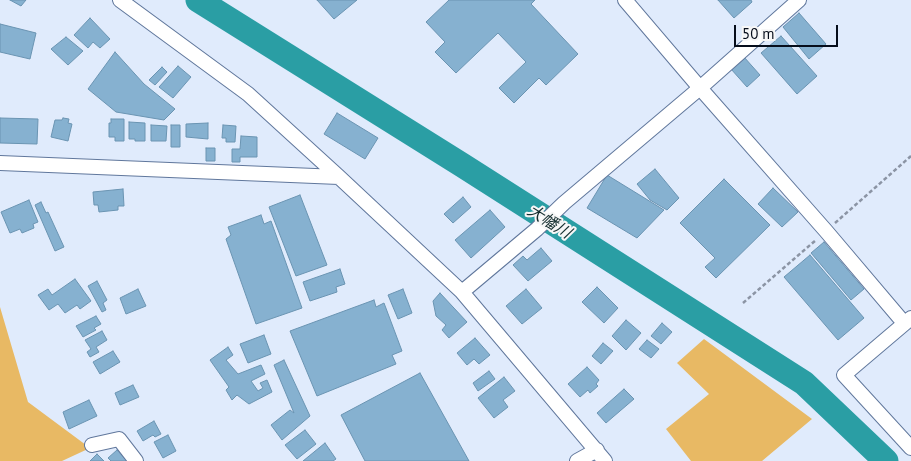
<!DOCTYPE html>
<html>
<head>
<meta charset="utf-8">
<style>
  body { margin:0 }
  #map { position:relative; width:911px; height:461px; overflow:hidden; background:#e0ebfc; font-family:"PT Sans",sans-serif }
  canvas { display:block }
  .scale { position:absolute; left:734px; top:25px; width:104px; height:22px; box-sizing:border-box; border:2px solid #060d1b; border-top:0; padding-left:6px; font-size:15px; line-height:18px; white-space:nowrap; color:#060d1b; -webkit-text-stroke:4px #f7f7f7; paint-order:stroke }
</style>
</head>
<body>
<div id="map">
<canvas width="911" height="461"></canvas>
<div class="scale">50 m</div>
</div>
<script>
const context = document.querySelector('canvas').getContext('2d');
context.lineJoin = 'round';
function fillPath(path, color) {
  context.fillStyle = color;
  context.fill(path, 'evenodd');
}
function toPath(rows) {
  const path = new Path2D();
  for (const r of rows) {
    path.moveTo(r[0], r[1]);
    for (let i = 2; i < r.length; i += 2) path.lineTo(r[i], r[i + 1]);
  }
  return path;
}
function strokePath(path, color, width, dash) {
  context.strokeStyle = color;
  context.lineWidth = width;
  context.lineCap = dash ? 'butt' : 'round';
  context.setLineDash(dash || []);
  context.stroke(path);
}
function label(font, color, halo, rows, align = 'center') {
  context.font = font + ' "PT Sans","Noto Sans JP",sans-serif';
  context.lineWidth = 4;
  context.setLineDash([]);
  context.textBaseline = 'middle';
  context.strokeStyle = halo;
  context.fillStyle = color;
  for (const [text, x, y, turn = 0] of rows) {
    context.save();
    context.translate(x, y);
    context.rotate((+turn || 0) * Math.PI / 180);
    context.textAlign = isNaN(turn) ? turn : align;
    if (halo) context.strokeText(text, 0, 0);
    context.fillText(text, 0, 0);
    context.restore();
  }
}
fillPath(toPath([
  [0,307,28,402,90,448,62,461,0,461],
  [704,339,812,419,762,461,691,461,666,429,709,394,677,363]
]), '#e8b964');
strokePath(toPath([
  [198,0,462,165,804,383,886,461]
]), '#2a9ea4', 25);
const building = toPath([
  [10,0,26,0,21,6,10,0],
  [317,0,357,0,334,19,317,0],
  [449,0,535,0,531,4,578,54,546,85,539,78,514,103,499,88,526,62,498,33,456,73,435,52,445,42,426,22,449,0],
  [718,0,751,0,752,2,734,18,718,0],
  [799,13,826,44,809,59,783,27,799,13],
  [90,18,110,39,100,48,93,42,88,48,74,35,90,18],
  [0,24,36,33,30,59,0,52,0,24],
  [781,36,817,76,797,94,761,53,781,36],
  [66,37,83,51,68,65,51,49,66,37],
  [115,52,144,84,175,109,164,120,116,112,88,89,115,52],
  [744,57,760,75,747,87,731,69,744,57],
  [178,66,191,77,173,98,159,87,178,66],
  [162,67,167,72,155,85,149,80,162,67],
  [337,113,378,138,365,159,324,134,337,113],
  [0,118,38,119,37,144,0,143,0,118],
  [63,118,69,119,68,123,72,124,68,141,51,137,55,120,62,120,63,118],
  [111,119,124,119,124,141,115,141,115,137,109,137,109,123,111,123,111,119],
  [129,122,145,123,145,141,135,141,135,139,129,139,129,122],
  [208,123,208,139,186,137,186,124,208,123],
  [151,125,167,126,166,141,151,141,151,125],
  [171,125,180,125,180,147,171,147,171,125],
  [223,125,236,126,235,142,226,142,226,138,222,138,223,125],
  [241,136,257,137,257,157,240,157,240,162,232,162,232,149,240,149,241,136],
  [206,148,215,148,215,161,206,161,206,148],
  [655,169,679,198,667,210,650,200,637,184,655,169],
  [607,175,664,210,637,238,587,208,607,175],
  [724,179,770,225,716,278,705,267,715,258,680,223,724,179],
  [773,188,798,212,782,227,758,204,773,188],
  [123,189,124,206,118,206,118,210,99,212,98,205,94,205,93,192,123,189],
  [300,195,327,265,296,276,269,207,300,195],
  [463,197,471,207,453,223,444,214,463,197],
  [29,200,38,222,33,224,34,228,22,233,20,229,10,233,1,212,29,200],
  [41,202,46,213,48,212,64,247,55,251,35,205,41,202],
  [490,210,505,227,471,258,455,240,490,210],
  [261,215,264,224,271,221,302,308,256,324,226,239,231,235,228,227,261,215],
  [824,242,864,289,851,300,811,253,824,242],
  [541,248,552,261,528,281,513,265,523,256,527,260,541,248],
  [810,255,864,318,838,340,784,277,810,255],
  [340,269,345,284,336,287,337,292,310,301,303,282,340,269],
  [75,279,91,301,80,309,77,305,65,313,58,304,49,310,38,295,48,289,52,295,75,279],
  [97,281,107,300,103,303,106,310,102,312,88,286,97,281],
  [597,287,618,308,604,323,582,302,597,287],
  [138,289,146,306,126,314,120,298,138,289],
  [403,289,412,313,398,319,388,295,403,289],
  [526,289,542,308,522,324,506,306,526,289],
  [440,293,467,322,449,338,442,330,446,325,436,316,433,301,440,293],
  [374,300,376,307,384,303,402,351,392,355,396,364,317,396,290,331,374,300],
  [96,316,101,324,94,328,96,330,83,337,76,326,96,316],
  [626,320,641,333,626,350,612,336,626,320],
  [662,323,672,332,661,344,651,336,662,323],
  [102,331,107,340,96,347,99,352,90,357,87,352,91,349,85,340,102,331],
  [264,335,271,354,248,363,240,344,264,335],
  [475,338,490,355,479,364,474,359,467,365,457,353,475,338],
  [647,340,659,349,651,358,639,349,647,340],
  [603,343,613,351,601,364,592,356,603,343],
  [228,347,233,355,226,360,238,374,261,365,265,374,251,381,258,391,263,388,260,383,267,380,272,392,249,404,237,395,232,400,226,390,229,387,210,360,228,347],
  [113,351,120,362,100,374,93,362,113,351],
  [284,360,310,416,282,440,271,425,290,410,294,413,274,365,284,360],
  [587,367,599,380,596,384,598,386,590,393,588,390,580,397,568,384,587,367],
  [489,371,495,379,478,391,473,383,489,371],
  [420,373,469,461,365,461,341,415,420,373],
  [504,377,515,391,503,400,508,407,494,418,478,398,504,377],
  [133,385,139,397,120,405,115,393,133,385],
  [624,389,634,399,606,423,597,413,624,389],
  [89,400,97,416,69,429,63,412,89,400],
  [154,421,161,434,155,437,153,435,143,441,137,431,154,421],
  [305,430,316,444,297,459,285,445,305,430],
  [168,435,176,451,163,458,154,442,168,435],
  [325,443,336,459,333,461,303,461,325,443],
  [117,450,127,461,111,461,108,458,117,450],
  [97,454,104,461,90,461,97,454]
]);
fillPath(building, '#86b1d0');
strokePath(building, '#6a94b2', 1);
const minor = toPath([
  [120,0,248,94,339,177,462,292,605,461],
  [625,0,700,88,826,231,904,323],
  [0,163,339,177],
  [462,292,537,229,564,203,700,88,799,0],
  [911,318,844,375,911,448],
  [92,445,119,439,136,461],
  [577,461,597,450]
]);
strokePath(minor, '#60779c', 16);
strokePath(toPath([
  [835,223,911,156],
  [743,303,816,240]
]), '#8b94a4', 2.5, [4, 2.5]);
strokePath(minor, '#fff', 14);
label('italic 16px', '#162f30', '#f7f7f7', [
  ["大幡川",549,222,32]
]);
</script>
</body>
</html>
